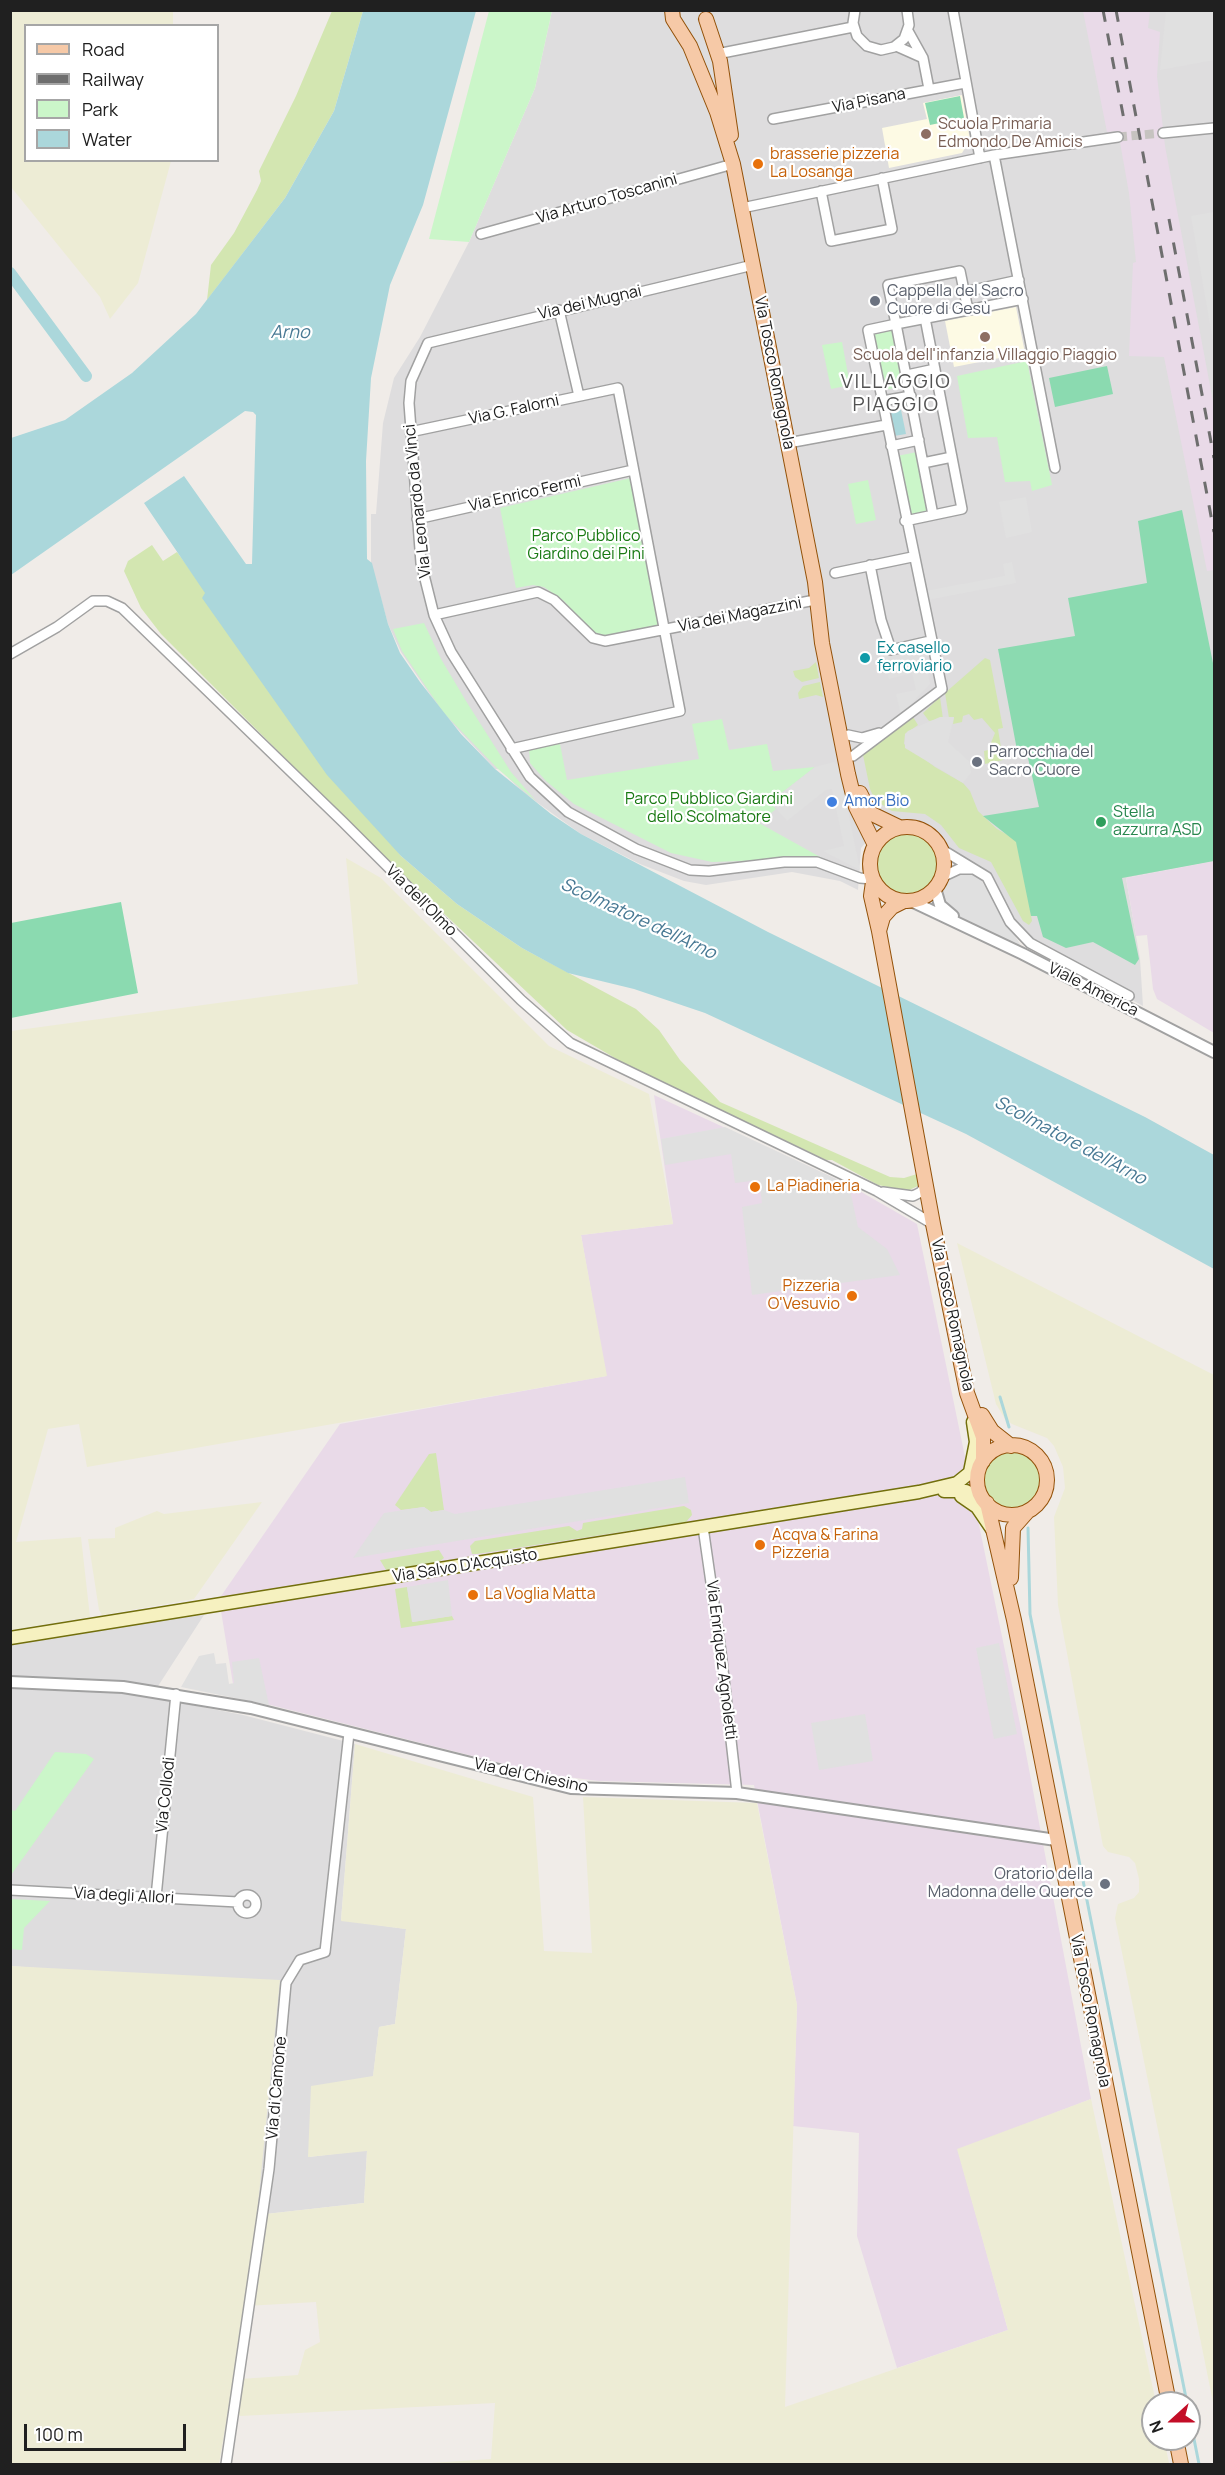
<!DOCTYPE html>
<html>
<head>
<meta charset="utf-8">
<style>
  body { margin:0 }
  #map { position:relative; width:1225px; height:2475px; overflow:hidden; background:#f0ece8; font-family:Manrope,sans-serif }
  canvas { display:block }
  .frame { position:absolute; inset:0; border:12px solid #202020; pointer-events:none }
  .legend { position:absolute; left:24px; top:24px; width:195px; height:138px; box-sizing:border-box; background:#fff; border:2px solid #a6a6a6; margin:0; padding:8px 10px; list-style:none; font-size:18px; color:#202020 }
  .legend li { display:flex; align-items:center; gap:12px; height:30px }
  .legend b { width:30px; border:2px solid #a6a6a6 }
  .north { position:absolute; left:1141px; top:2391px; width:60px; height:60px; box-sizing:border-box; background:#fff; border:2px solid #a6a6a6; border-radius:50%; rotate:249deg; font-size:16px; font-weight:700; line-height:24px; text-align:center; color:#202020 }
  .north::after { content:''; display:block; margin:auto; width:21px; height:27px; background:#c30e27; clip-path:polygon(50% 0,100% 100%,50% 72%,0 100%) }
  .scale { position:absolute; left:24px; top:2424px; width:162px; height:27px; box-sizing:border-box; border:3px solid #202020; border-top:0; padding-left:8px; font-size:18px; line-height:21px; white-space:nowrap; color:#202020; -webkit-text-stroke:4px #fff; paint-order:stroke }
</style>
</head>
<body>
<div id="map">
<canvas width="1225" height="2475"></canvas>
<div class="frame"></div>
<ul class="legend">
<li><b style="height:8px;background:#f6c9a7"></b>Road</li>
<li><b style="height:8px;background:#6e6e6e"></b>Railway</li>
<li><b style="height:16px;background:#cbf6c9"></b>Park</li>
<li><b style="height:16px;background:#abd7db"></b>Water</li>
</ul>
<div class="north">N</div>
<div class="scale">100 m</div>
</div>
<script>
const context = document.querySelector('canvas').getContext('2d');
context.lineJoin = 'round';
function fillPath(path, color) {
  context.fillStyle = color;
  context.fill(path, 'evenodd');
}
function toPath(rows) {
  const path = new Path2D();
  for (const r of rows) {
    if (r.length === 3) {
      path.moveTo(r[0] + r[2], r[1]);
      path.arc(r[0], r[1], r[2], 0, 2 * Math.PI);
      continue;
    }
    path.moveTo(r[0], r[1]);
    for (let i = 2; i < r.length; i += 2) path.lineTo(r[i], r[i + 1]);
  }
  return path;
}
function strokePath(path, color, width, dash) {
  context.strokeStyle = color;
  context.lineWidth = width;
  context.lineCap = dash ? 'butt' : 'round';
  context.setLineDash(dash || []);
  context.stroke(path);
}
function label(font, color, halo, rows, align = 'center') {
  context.font = font + ' Manrope,sans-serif';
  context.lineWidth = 4.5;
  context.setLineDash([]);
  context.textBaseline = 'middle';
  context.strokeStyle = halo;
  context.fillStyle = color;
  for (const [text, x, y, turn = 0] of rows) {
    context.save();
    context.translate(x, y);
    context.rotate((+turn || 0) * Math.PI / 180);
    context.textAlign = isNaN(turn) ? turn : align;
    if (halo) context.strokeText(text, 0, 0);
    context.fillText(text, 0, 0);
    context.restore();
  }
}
fillPath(toPath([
  [552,11,1214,11,1214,861,1126,878,1140,959,1143,1006,1043,951,1024,935,990,874,982,867,961,860,948,851,939,838,923,824,886,819,861,848,858,890,840,881,792,872,706,885,684,881,640,864,581,834,524,793,499,769,495,769,442,712,401,652,388,624,371,563,371,514,376,514,383,423,394,378,420,337,469,242,535,88],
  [204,1615,151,1697,243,1715,355,1744,341,1920,406,1929,395,2024,379,2027,373,2077,309,2157,367,2150,364,2203,257,2215,37,1968,11,1966,10,1639]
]), '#deddde');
fillPath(toPath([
  [1083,11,1150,11,1148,28,1160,32,1157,76,1165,146,1214,407,1214,570,1207,571,1164,357,1129,356,1133,263,1136,262,1129,193,1118,131,1107,132],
  [1214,861,1214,1033,1157,999,1153,989,1147,935,1136,936,1126,878],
  [654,1095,849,1185,917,1224,1025,1748,1091,2099,958,2150,1008,2330,897,2368,857,2236,859,2133,793,2126,797,2005,754,1785,599,1781,544,1774,235,1696,219,1599,340,1424,606,1376,581,1235,673,1224]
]), '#e9dae8');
fillPath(toPath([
  [962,95,970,140,962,153,889,168,882,128,927,119,923,103],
  [1016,307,1025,353,954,367,945,321]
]), '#fdfae4');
fillPath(toPath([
  [11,10,173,11,173,25,26,26,26,160,171,161,138,283,110,319,100,297,11,187],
  [346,858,381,878,549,1046,649,1094,673,1224,581,1235,607,1376,87,1467,79,1424,48,1429,16,1542,81,1537,90,1617,11,1630,11,1031,358,984],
  [957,1243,1214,1375,1214,2407,1115,1918,1118,1904,1134,1898,1139,1892,1139,1879,1135,1863,1129,1857,1108,1852,1103,1846,1058,1605,1054,1517,1065,1488,1063,1467,1054,1446,1047,1438,1012,1424,1005,1419,996,1404],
  [262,1502,194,1599,102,1615,99,1610,88,1539,115,1538,115,1528,157,1511,164,1514],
  [355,1744,533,1797,544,1951,592,1953,583,1797,757,1803,797,2005,785,2407,1008,2330,957,2149,1091,2099,1156,2403,1153,2403,1153,2439,1164,2439,1169,2463,416,2464,491,2459,495,2403,240,2416,236,2411,240,2379,298,2375,305,2350,320,2342,316,2302,246,2306,219,2464,11,2464,10,1966,280,1980,257,2215,364,2203,367,2151,308,2157,311,2086,373,2076,379,2027,395,2024,406,1929,341,1921]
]), '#edecd5');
fillPath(toPath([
  [332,11,363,11,334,111,285,198,207,300,211,265,234,233,257,190,261,181,259,171,296,96],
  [152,545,163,561,177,552,401,856,457,904,522,948,636,1009,659,1030,680,1060,720,1102,890,1177,904,1178,917,1174,920,1182,918,1186,907,1191,878,1185,832,1160,826,1160,627,1065,567,1030,381,854,161,634,141,608,124,571,128,561],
  [985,658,990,660,1003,728,998,729,1003,760,985,764,984,751,988,750,995,733,982,718,974,720,969,714,963,716,962,722,953,724,954,717,949,718,945,693],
  [816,662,819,678,802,682,795,677,793,671,809,668],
  [820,682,823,697,816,695,799,699,798,693,803,686],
  [940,697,943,719,929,721,923,713],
  [913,717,918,725,905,734,904,744,935,767,963,783,970,791,978,811,997,829,1015,839,1019,847,1032,921,1029,925,1023,921,991,862,959,848,941,825,925,814,892,811,875,800,870,789,863,755],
  [907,864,30],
  [1012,1480,29],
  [436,1453,444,1510,431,1512,424,1507,401,1510,395,1505,429,1454],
  [684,1506,691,1510,692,1515,686,1522,477,1554,472,1554,470,1546,475,1541,569,1526,577,1531,582,1529,583,1523],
  [439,1550,444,1558,439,1562,386,1570,380,1560],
  [407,1587,413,1622,452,1616,454,1620,401,1628,395,1589]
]), '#d3e6b1');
fillPath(toPath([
  [489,11,552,11,535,88,469,242,429,239],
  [894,330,905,386,883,390,872,335],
  [842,342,850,385,831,389,822,345],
  [1027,361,1052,485,1032,491,1030,481,1005,482,997,437,968,438,957,376],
  [917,452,929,512,909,517,897,456],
  [631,478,659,626,601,637,594,634,564,601,544,587,533,585,516,588,500,508],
  [868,480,876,520,856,524,848,484],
  [424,623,441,659,466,701,511,772,536,801,498,769,443,712,402,651,393,629],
  [722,719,729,750,767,744,773,771,815,767,770,802,776,809,759,823,822,858,712,862,671,853,574,804,546,781,530,763,529,749,560,744,567,780,699,759,692,724],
  [55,1752,86,1754,94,1759,11,1875,11,1810,15,1811],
  [10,1899,50,1901,24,1928,22,1950,11,1949]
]), '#cbf6c9');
fillPath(toPath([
  [960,96,964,118,930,125,925,103],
  [1107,366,1113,394,1055,407,1049,378],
  [1182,510,1214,668,1214,861,1122,878,1139,959,1135,965,1093,942,1066,948,1043,937,1037,916,1031,916,1016,842,983,816,1039,807,1026,749,1017,750,998,649,1075,636,1068,598,1147,583,1138,521],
  [121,902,138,993,11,1018,11,923]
]), '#8bdab0');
fillPath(toPath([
  [1166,11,1214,11,1214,60,1160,70],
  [1214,212,1214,347,1191,216],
  [1026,497,1032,532,1006,538,999,502],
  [1012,562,1016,583,922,601,920,592,1005,576,1003,564],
  [922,642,930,684,901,715,896,694,916,690,912,673,889,679,883,650],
  [940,717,954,717,948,742,969,761,971,773,963,783,905,748,905,734,908,731],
  [834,762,839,767,860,870,823,851,844,846,832,789,826,790,787,821,770,802,815,767],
  [959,872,974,873,980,878,1023,949,949,911,943,902,942,892,950,878],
  [725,1127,849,1185,858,1227,887,1249,900,1275,752,1295,742,1207,762,1203,759,1180,735,1183,731,1154,665,1165,661,1139],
  [685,1477,689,1503,353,1558,384,1513,424,1507,431,1512,444,1510,455,1514],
  [448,1580,452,1616,412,1622,407,1587],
  [999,1643,1017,1734,994,1739,976,1648],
  [214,1653,216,1664,226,1663,229,1684,234,1683,232,1662,259,1658,269,1705,181,1687,199,1656],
  [865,1714,873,1761,819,1770,811,1723]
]), '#e0e0e0');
fillPath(toPath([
  [363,11,476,11,423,205,390,285,371,378,366,461,367,559,372,563,388,624,400,653,420,682,461,734,495,769,551,814,581,834,768,932,1145,1117,1214,1155,1214,1269,966,1134,705,1013,634,989,568,973,522,948,457,904,401,856,327,775,202,598,205,593,144,503,184,476,246,564,252,564,256,415,253,412,245,411,11,575,11,438,65,420,132,373,196,314,285,198,334,111],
  [901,410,906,434,894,436,890,412]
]), '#abd7db');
strokePath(toPath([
  [1000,1397,1009,1427],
  [1028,1528,1030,1614,1187,2403],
  [1189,2414,1199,2464]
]), '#abd7db', 3);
strokePath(toPath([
  [10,273,86,376]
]), '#abd7db', 12);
strokePath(toPath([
  [1118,137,1163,133]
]), '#c6c3c0', 9, [9, 4.5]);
const minor = toPath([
  [855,10,853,23,857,36,867,46,881,50,894,47,904,39,909,25,907,10],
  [953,10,980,158],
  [908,31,923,58,929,89],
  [896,46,923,58],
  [717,54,853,27],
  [773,119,965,83],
  [1163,133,1214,128],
  [994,155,1055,468],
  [821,191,831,241,892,229,882,178],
  [742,208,994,155,1118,137],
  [481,234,733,164],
  [753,265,428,343,411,381,409,403,421,563,434,615,451,652,530,777,568,812,636,849,690,870,709,871,784,862,817,862,860,878,872,879],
  [964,292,1019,280],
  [559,310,579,396],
  [968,310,960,271,888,285,896,324,968,310,1023,299],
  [907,375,935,369],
  [882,401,911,396],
  [410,432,618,388,680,711,511,749],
  [788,443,886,425],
  [891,446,919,440],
  [923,463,952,457],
  [417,519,633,470],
  [905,521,962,509,925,318],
  [870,565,881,620,891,650,930,641],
  [835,573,912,557],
  [434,615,538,592,554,600,593,638,605,641,815,600],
  [10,654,57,627,93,601,107,601,122,608,343,822,521,1000,570,1043,877,1191,933,1224],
  [848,735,862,738,879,733],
  [853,756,942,689,868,330,896,324,933,515],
  [941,849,987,877,1010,922,1030,943,1129,996],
  [942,877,959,869,971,869],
  [883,1192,913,1196,921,1192,926,1184],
  [703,1527,721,1652,737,1793],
  [10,1890,238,1902],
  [247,1904,9],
  [156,1897,176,1694],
  [226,2464,269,2169,286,1983,300,1960,325,1952,349,1733]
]);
const tertiary = toPath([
  [935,888,940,905,953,916],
  [909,900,1023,954,1214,1052],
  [10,1682,123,1687,251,1708,571,1788,737,1793,1056,1840]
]);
const secondary = toPath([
  [970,1472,976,1442,973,1422],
  [944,1491,966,1491,985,1501],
  [961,1496,977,1507,992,1529],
  [10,1638,919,1492,957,1483,983,1462]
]);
const primary = toPath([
  [672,10,673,19,690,46,717,112,733,164,815,582,822,643,848,774,856,807,875,845],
  [706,19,720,61,731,135],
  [860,793,870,813,899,827],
  [907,864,37],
  [873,882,871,896,879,931,933,1224,967,1393,983,1437,983,1461],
  [879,931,883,917,892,907,904,901],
  [982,1415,992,1431,1011,1446],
  [1012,1480,35],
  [987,1503,1014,1620,1169,2403],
  [1011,1578,1013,1528,1028,1511],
  [1176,2439,1181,2464]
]);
strokePath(minor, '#a1a1a1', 12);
strokePath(tertiary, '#a1a1a1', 14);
strokePath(secondary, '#726f0c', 15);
strokePath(primary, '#93520a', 16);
strokePath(minor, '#fff', 9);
strokePath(tertiary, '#fff', 10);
strokePath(secondary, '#f6f1c0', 12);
strokePath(primary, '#f6c9a7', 14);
strokePath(toPath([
  [1103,10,1125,125],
  [1116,10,1214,532],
  [1169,219,1214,458]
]), '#6e6e6e', 3, [12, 12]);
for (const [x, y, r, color] of [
  [926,134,6,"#8d6e63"],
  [758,164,6,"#e8710a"],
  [875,301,6,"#6b7280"],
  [985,337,6,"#8d6e63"],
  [865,658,6,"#0f9aa8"],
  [977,762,6,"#6b7280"],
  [832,802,6,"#3f7fe0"],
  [1101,822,6,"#2e9e5b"],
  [755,1187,6,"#e8710a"],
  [852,1296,6,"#e8710a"],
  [760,1545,6,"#e8710a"],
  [473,1595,6,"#e8710a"],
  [1105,1884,6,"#6b7280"]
]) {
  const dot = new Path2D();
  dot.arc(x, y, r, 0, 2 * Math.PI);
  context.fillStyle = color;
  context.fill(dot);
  strokePath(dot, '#fff', 2);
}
label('16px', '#202020', '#fff', [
  ["Via Pisana",869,101,-11],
  ["Via Arturo Toscanini",607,199,-16],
  ["Via dei Mugnai",590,303,-13],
  ["Via Tosco Romagnola",774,373,79],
  ["Via G. Falorni",514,410,-12],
  ["Via Enrico Fermi",525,494,-13],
  ["Via Leonardo da Vinci",418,501,-96],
  ["Via dei Magazzini",740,615,-11],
  ["Via dell'Olmo",421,901,45],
  ["Viale America",1093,990,27],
  ["Via Tosco Romagnola",952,1315,78],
  ["Via Salvo D'Acquisto",465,1566,-9],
  ["Via Enriquez Agnoletti",721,1660,83],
  ["Via del Chiesino",531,1776,12],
  ["Via Collodi",166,1795,-84],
  ["Via degli Allori",124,1896,3],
  ["Via Tosco Romagnola",1090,2011,79],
  ["Via di Camone",277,2088,-85]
]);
label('16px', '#785e54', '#fff', [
  ["Scuola Primaria",938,125],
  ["Edmondo De Amicis",938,143],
  ["Scuola dell'infanzia Villaggio Piaggio",985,356,"center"]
], 'left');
label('16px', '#c56008', '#fff', [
  ["brasserie pizzeria",770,155],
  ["La Losanga",770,173],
  ["La Piadineria",767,1187],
  ["Pizzeria",840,1287,"right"],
  ["O'Vesuvio",840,1305,"right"],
  ["Acqva & Farina",772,1536],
  ["Pizzeria",772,1554],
  ["La Voglia Matta",485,1595]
], 'left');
label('16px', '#5b616d', '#fff', [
  ["Cappella del Sacro",887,292],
  ["Cuore di Gesù",887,310],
  ["Parrocchia del",989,753],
  ["Sacro Cuore",989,771],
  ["Oratorio della",1093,1875,"right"],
  ["Madonna delle Querce",1093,1893,"right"]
], 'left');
label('16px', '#197a13', '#fff', [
  ["Parco Pubblico",586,537],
  ["Giardino dei Pini",586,555],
  ["Parco Pubblico Giardini",709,800],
  ["dello Scolmatore",709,818]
]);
label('16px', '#0d838f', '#fff', [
  ["Ex casello",877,649],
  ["ferroviario",877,667]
], 'left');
label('16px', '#366cbe', '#fff', [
  ["Amor Bio",844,802]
], 'left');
label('16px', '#27864d', '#fff', [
  ["Stella",1113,813],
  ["azzurra ASD",1113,831]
], 'left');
label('italic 18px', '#487994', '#fff', [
  ["Arno",290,333],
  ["Scolmatore dell'Arno",638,919,25],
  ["Scolmatore dell'Arno",1070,1141,28]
]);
context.letterSpacing = '1.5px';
label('20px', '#535353', '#fff', [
  ["VILLAGGIO",896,382],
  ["PIAGGIO",896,405]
]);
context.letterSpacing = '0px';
</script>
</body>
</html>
